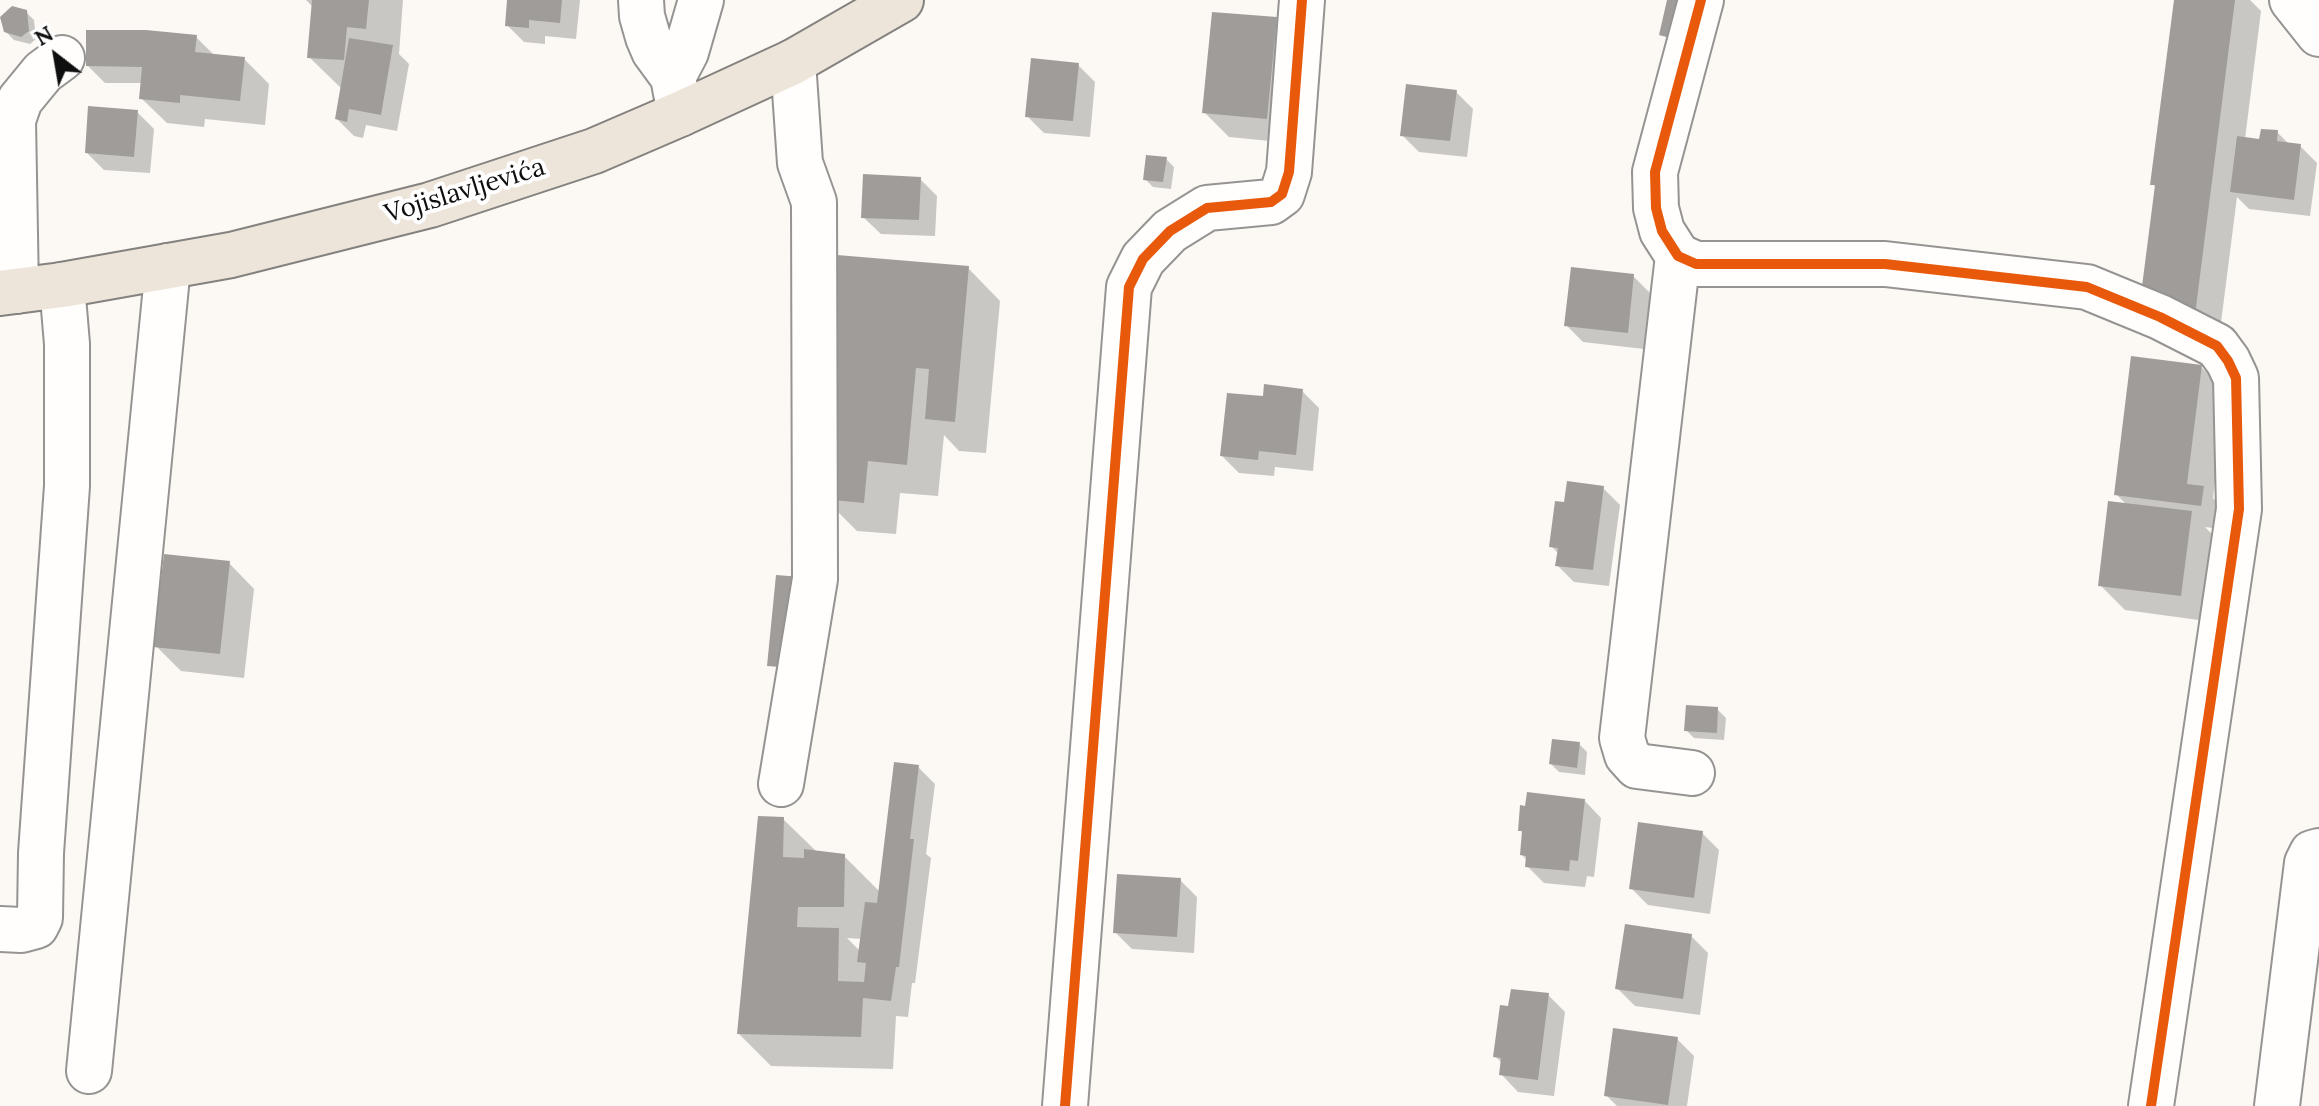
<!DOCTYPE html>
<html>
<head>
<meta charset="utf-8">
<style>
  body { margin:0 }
  #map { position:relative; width:2319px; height:1106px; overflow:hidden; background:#fcf9f4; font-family:Lora,serif }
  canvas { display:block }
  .north { position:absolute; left:16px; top:16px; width:80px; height:80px; -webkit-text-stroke:6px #fff; paint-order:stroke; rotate:329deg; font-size:22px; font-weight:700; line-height:32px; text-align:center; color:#0f0f0f }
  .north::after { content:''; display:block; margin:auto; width:28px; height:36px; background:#0f0f0f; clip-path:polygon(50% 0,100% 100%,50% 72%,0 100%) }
</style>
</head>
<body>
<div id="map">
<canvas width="2319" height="1106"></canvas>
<div class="north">N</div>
</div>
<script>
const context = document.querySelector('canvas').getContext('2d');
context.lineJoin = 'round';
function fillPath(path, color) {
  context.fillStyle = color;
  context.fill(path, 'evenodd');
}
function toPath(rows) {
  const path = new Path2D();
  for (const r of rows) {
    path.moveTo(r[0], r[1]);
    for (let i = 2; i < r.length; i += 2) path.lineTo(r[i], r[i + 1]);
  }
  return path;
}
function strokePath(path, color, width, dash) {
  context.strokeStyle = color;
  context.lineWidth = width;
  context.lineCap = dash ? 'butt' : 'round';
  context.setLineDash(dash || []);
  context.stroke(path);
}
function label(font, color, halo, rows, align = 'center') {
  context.font = font + ' Lora,serif';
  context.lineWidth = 8;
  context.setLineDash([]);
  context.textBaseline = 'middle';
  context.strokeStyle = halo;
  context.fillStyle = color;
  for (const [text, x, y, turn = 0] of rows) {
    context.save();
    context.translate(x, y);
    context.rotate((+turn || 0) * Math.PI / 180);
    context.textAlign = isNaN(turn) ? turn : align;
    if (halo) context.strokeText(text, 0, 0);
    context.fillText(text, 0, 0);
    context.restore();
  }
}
fillPath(toPath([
  [306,0,403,0,399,54,409,64,397,131,366,125,363,138,354,136,337,119,342,89,309,57,313,7],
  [509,0,580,0,576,39,545,36,545,44,524,42,507,25],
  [2176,0,2250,0,2261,11,2245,139,2261,141,2277,132,2290,145,2300,146,2317,163,2310,216,2249,209,2237,197,2218,346,2167,327,2156,188,2153,184],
  [26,12,34,20,36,39,30,44,14,40,5,31],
  [1276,19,1301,45,1291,143,1229,137,1204,112],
  [196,37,215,56,244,59,269,84,265,125,205,119,204,127,167,123,141,98,143,83,105,83,88,66],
  [1078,65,1095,82,1090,137,1044,133,1027,116],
  [1456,92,1473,109,1467,157,1419,152,1402,135],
  [137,112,154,129,150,173,104,170,87,153],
  [1166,159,1174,167,1171,189,1153,187,1145,179],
  [920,179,937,196,935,236,881,234,863,217],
  [968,268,1000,301,986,453,959,451,944,435,938,496,900,493,896,534,857,531,824,498],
  [1633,276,1650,293,1644,349,1583,342,1566,325],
  [2201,367,2226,392,2213,498,2228,514,2226,530,2205,527,2216,538,2206,621,2125,610,2100,585,2127,505,2117,495],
  [1302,391,1319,408,1313,471,1275,467,1274,476,1239,473,1222,456],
  [1603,488,1620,505,1609,586,1574,582,1557,565,1559,554,1551,546,1565,504],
  [229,563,254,589,244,678,181,671,156,646],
  [1717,709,1726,718,1724,740,1694,738,1686,730],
  [1579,744,1587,752,1585,775,1559,772,1551,764],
  [918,767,935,784,926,854,931,858,915,983,912,983,908,1017,896,1016,893,1069,771,1066,739,1034,783,819,816,851,844,856,880,892],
  [847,938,862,939,861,952],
  [1584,800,1601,818,1594,877,1587,876,1585,887,1544,883,1527,866,1527,860,1522,855,1524,834,1520,830],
  [1702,833,1719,850,1710,914,1648,905,1631,888],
  [1180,880,1197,897,1194,953,1132,949,1115,932],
  [1691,936,1708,953,1700,1015,1635,1006,1618,989],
  [1548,995,1565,1012,1554,1096,1518,1092,1501,1074,1502,1063,1495,1056,1510,1008],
  [1677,1039,1694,1056,1687,1106,1617,1106,1606,1095]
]), '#0003');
fillPath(toPath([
  [312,0,369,0,366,29,347,27,344,60,307,58],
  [507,0,562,0,560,23,529,20,529,28,505,26],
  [1667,0,1686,0,1678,40,1659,35],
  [2174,0,2235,0,2194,323,2140,302,2155,185,2150,185],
  [12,6,27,10,29,31,21,37,4,32,0,17],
  [1212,12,1277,17,1267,119,1202,113],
  [86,30,146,30,197,35,195,52,245,57,240,101,180,95,180,103,139,99,142,67,86,66],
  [349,38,393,45,381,115,349,109,347,122,335,119],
  [1031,58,1079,63,1073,121,1025,117],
  [1406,84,1457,90,1450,141,1400,136],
  [88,106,138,110,134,157,85,153],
  [2261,129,2278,130,2277,141,2301,144,2294,200,2230,192,2237,136,2259,139],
  [1146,155,1167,157,1163,182,1143,180],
  [863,174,921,177,919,220,861,218],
  [837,255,969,266,955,422,925,419,929,369,916,368,907,465,868,461,864,503,822,499,818,476],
  [1571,267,1634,274,1628,333,1564,326],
  [2131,356,2202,365,2187,484,2204,486,2201,506,2114,495],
  [1264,384,1303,389,1296,455,1259,451,1258,460,1220,456,1227,393,1263,396],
  [1567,481,1604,486,1593,570,1555,566,1558,548,1549,547,1555,501,1564,502],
  [2108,501,2192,511,2181,596,2098,586],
  [164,554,230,561,220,654,153,647],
  [776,575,802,577,793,668,767,666],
  [1686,705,1718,707,1717,733,1684,731],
  [1552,739,1580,742,1577,768,1549,764],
  [894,762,919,765,910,839,914,839,899,967,896,967,891,1001,863,998,861,1037,737,1034,758,816,784,817,783,857,804,858,804,849,845,854,844,907,798,907,797,927,839,928,838,981,864,982,866,963,857,962,865,902,877,903],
  [1527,792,1585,799,1578,861,1570,860,1569,871,1525,867,1526,856,1520,855,1522,831,1518,831,1520,805,1525,806],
  [1638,822,1703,831,1694,898,1629,889],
  [1117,874,1181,878,1177,937,1113,933],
  [1625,924,1692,934,1683,999,1615,989],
  [1511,989,1549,993,1538,1080,1499,1075,1501,1058,1493,1057,1500,1005,1508,1006],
  [1613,1028,1678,1037,1668,1105,1604,1096]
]), '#a09c99');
const minor = toPath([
  [641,0,642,16,648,37,654,51,673,77,680,114],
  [1701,0,1655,172,1656,208,1662,231,1678,256,1696,264,1885,264,2087,287,2160,317,2217,346,2228,361,2236,378,2239,509,2151,1106],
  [2292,0,2319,34],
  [673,77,686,52,701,0],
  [1678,256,1622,738,1627,755,1637,766,1692,773],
  [16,291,13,120,20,100,43,72,62,58],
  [781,784,815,579,814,202,800,163,793,62],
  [0,929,21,930,36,926,40,918,41,853,67,486,67,344,62,285],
  [89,1071,168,266],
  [1065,1106,1129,287,1143,259,1170,231,1207,208,1271,202,1282,194,1289,172,1302,0],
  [2277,1106,2307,863,2312,853,2319,851]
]);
const major = toPath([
  [0,293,62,285,231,255,430,205,594,151,680,114,793,62,901,0]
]);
strokePath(minor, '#969492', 48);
strokePath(major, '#83827f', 48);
strokePath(minor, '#fffefd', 44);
strokePath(major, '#ede5da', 44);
strokePath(toPath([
  [1701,0,1655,172,1656,208,1662,231,1678,256,1696,264,1885,264,2087,287,2160,317,2217,346,2228,361,2236,378,2239,509,2151,1106],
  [1065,1106,1129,287,1143,259,1170,231,1207,208,1271,202,1282,194,1289,172,1302,0]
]), '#e8590c', 10);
label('26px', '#0f0f0f', '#fff', [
  ["Vojislavljevića",465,191,-17]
]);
</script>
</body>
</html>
